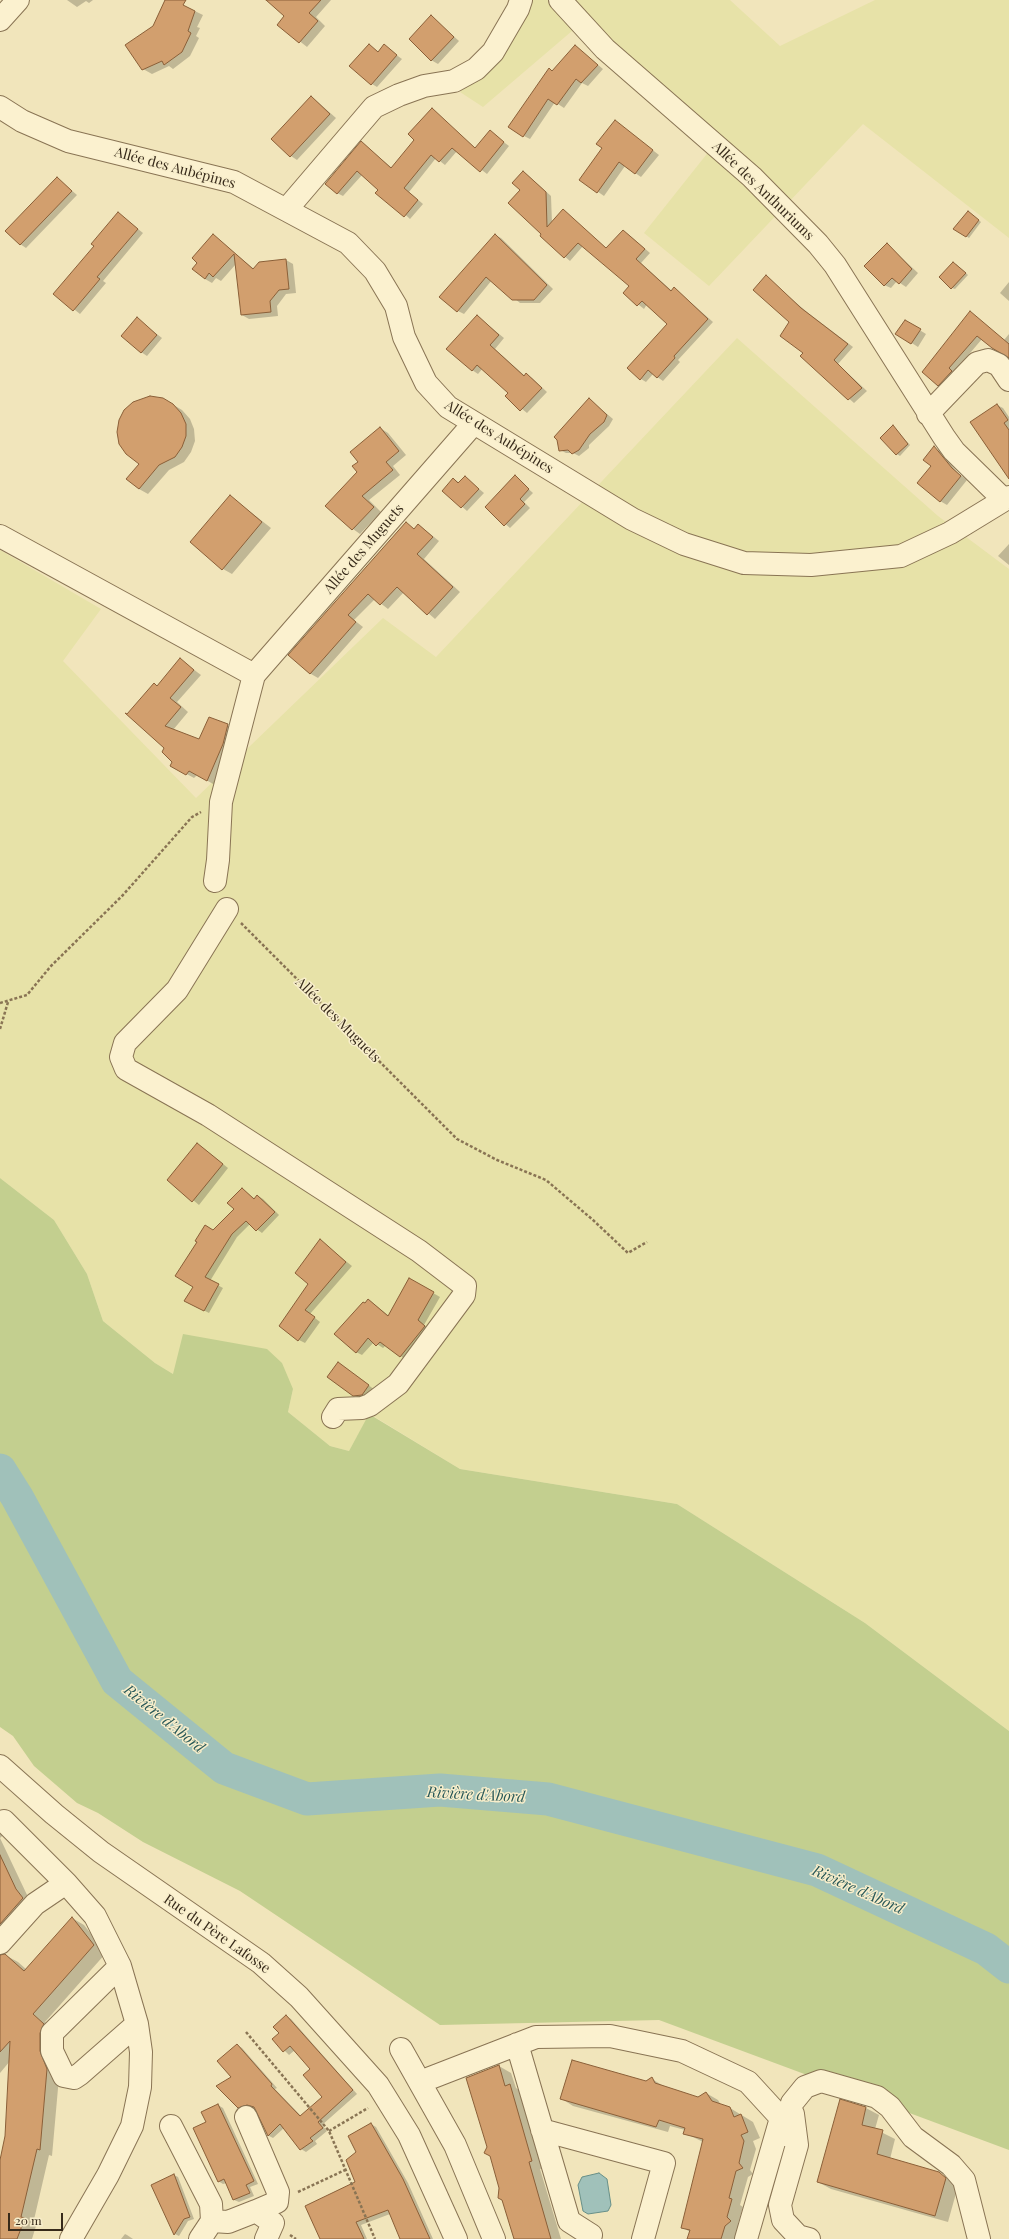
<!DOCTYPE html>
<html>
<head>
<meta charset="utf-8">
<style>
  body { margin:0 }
  #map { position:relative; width:1009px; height:2239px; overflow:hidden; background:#f1e5bb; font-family:"Playfair Display",serif }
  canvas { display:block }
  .scale { position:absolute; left:8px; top:2213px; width:55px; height:18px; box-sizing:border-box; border:2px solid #372a1a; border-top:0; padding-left:5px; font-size:12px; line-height:14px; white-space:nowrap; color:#372a1a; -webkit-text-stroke:3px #f8eecb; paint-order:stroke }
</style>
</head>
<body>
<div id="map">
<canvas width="1009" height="2239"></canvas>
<div class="scale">20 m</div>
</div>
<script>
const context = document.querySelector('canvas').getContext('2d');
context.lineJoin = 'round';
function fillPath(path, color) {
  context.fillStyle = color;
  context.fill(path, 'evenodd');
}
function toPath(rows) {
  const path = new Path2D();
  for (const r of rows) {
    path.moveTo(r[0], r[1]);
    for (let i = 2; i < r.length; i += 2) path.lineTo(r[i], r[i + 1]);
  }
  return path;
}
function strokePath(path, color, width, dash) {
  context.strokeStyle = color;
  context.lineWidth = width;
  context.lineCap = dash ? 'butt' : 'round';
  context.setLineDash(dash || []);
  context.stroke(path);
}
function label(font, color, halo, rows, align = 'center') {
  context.font = font + ' "Playfair Display",serif';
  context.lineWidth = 3;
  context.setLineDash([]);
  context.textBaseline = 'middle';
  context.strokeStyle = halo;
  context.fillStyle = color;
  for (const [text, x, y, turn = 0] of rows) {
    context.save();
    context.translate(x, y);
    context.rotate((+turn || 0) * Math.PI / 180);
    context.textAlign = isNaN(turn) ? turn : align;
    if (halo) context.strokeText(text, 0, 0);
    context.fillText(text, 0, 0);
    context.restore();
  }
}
fillPath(toPath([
  [525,0,730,0,780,46,875,0,1009,0,1009,238,863,124,709,286,644,233,710,150,572,31,483,107,460,92,497,54],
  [737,338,938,516,1009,569,1009,1731,865,1623,677,1504,460,1469,370,1414,349,1451,330,1446,288,1412,293,1389,173,1374,155,1363,103,1321,87,1274,54,1220,0,1178,0,550,101,609,63,661,196,798,383,618,436,657]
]), '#e7e2a8');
fillPath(toPath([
  [0,1178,54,1220,87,1274,103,1321,155,1363,173,1374,183,1334,267,1349,282,1363,293,1389,288,1412,330,1446,349,1451,369,1414,460,1469,677,1504,865,1623,1009,1731,1009,2150,659,2020,440,2025,240,1891,143,1842,98,1813,77,1803,34,1766,13,1736,0,1727]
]), '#c3cf8f');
const water = toPath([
  [599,2173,607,2179,611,2205,608,2211,588,2214,583,2211,578,2185,582,2177,599,2173]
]);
fillPath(water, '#a0c1ba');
strokePath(water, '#678f88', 1);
fillPath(toPath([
  [67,0,93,0,89,3,86,1,77,7],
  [167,0,172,0,203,15,197,27,200,28,196,36,199,38,190,56,173,69,169,66,152,74,143,69],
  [268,0,331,0,316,17,325,26,307,47,278,24,286,16],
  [432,17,459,41,438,64,431,60],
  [369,45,379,52,384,46,402,59,377,87,372,84],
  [575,46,603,69,588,86,582,83,564,108,555,102,530,139,524,136,553,72],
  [312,97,336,118,297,160,291,156],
  [432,110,476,149,490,132,509,146,487,174,457,151,445,165,436,158,409,192,423,204,410,219,362,175,343,196,337,193,361,142,392,168,416,140],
  [615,121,659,155,641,177,625,166,604,196,581,180,603,148],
  [524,172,551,196,552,223,563,211,607,249,623,231,628,234,650,253,641,263,672,291,674,289,679,292,713,322,678,360,680,362,663,381,653,374,646,382,641,379,668,324,647,304,644,309,624,293,630,286,583,246,570,261,541,236,543,234,521,190],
  [57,178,77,195,26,248,20,244],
  [118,213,143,233,103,281,106,283,80,314,55,294,95,246],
  [971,214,981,222,969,238,966,236],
  [213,235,254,269,286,260,293,264,296,293,286,294,277,306,278,316,249,319,242,315,236,264,221,281,216,278,212,283,205,279,198,263],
  [495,235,501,238,553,289,540,303,520,303,492,280,464,314,458,311],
  [887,244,918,273,906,287,897,281,891,288,884,285],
  [956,264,968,275,955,289,952,288],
  [766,277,807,312,853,347,838,364,867,391,854,403,801,356,805,352],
  [1009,282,1009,301,1000,293],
  [970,312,1004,340,1009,334,1009,358,982,339,954,372,944,388,938,385],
  [477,316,504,338,495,349,525,376,526,374,532,378,547,392,527,413,506,396,509,393,483,368,478,374,472,370],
  [137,319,162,338,147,356,141,352],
  [905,321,926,334,918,347,896,333],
  [589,399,613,419,609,426,589,445,589,448,579,456,573,453,566,453,560,450],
  [172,404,182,410,190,419,194,429,195,441,191,452,184,462,169,470,148,494,139,489,140,464],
  [997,405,1003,408,1009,417,1009,472],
  [893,427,910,445,900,456,897,454],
  [380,428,388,433,406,455,393,466,400,475,369,500,381,512,360,534,353,529,327,506,358,472,359,462],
  [934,448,940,451,958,473,967,480,947,505,940,501,932,466],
  [465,477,484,493,467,511,443,490,454,479,460,483],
  [515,477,533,493,524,502,530,508,510,528,486,507],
  [230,496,271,528,232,574,223,569],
  [406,524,415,529,419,525,439,541,424,559,460,592,435,619,404,592,388,609,375,599,354,620,363,627,318,678,311,674,290,655],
  [1009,544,1009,565,998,556],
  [181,660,201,675,177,702,188,712,173,730,200,740,210,718,236,729,215,785,197,775,194,778,172,766,173,762,166,748,158,687],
  [203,1148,228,1168,199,1205,169,1180],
  [242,1189,255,1199,258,1196,263,1199,279,1215,262,1233,250,1224,237,1237,210,1281,223,1288,209,1313,191,1304,194,1287,213,1231,235,1209],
  [320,1241,352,1266,310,1314,320,1322,305,1343,299,1340],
  [409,1279,440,1297,424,1325,431,1330,406,1360,386,1345,383,1348,374,1342,362,1355,356,1352,366,1304,369,1300,389,1316],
  [344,1367,375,1390,361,1399,354,1395],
  [0,1825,5,1833,0,1838,28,1897,0,1947],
  [72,1918,84,1925,106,1953,45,2022,55,2031,59,2077,52,2156,49,2155,33,2224,36,2226,32,2239,0,2239,0,2164,6,2136,10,2061,0,2073,0,1950,2,1956,5,1955,18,1962,27,1970],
  [286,2016,291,2019,357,2094,322,2125,327,2131,315,2141,317,2144,306,2152,301,2149,284,2128,273,2138,269,2136,255,2108,244,2110,239,2107,232,2078,237,2045,242,2048,277,2088,275,2089,302,2117,324,2097,312,2069,295,2050,289,2055,273,2039,280,2033],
  [499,2066,511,2073,516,2088,522,2092,544,2168,540,2169,561,2239,515,2239,488,2148],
  [652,2079,665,2087,698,2098,706,2093,718,2100,721,2105,730,2108,753,2122,760,2138,753,2141,756,2149,750,2170,753,2174,748,2177,740,2205,743,2207,738,2224,742,2228,737,2233,735,2239,690,2239,690,2232,682,2227,703,2142,685,2133,685,2130,670,2126,668,2132,573,2106,562,2099,646,2082],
  [841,2101,866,2108,879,2115,875,2129,895,2139,890,2159,939,2173,958,2186,948,2222,831,2189,818,2182],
  [218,2105,223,2108,258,2184,250,2187,254,2196,239,2202,234,2200,227,2183,223,2184,218,2181,207,2123],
  [371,2124,376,2127,408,2183,433,2239,398,2239,401,2238,390,2214,361,2225,367,2239,321,2239,356,2182,358,2152],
  [174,2175,178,2177,194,2219,188,2221,179,2236,175,2234,152,2185],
  [125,2234,127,2235,133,2239,121,2239]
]), '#0003');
strokePath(toPath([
  [0,1470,17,1497,117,1681,224,1768,307,1799,440,1790,548,1799,817,1870,986,1949,1009,1967]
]), '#a0c1ba', 33);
const building = toPath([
  [165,0,186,0,183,5,195,11,188,31,191,33,182,52,164,65,162,61,142,70,125,45,153,26,165,0],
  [266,0,321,0,309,13,318,21,299,43,277,25,284,16,266,0],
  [431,15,454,37,431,61,409,39,431,15],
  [369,44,378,52,384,44,397,55,371,85,349,66,369,44],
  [575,45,598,65,581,83,576,79,557,105,548,99,523,137,508,127,549,68,552,71,575,45],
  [311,96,330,114,290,157,271,139,311,96],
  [432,108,475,148,490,130,504,142,480,172,452,148,439,162,431,155,404,188,418,200,404,217,375,193,378,190,357,171,337,194,325,184,361,141,391,168,414,140,408,134,432,108],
  [615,120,653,150,635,174,619,162,597,193,579,180,602,148,596,144,615,120],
  [523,171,546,192,547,227,563,209,606,248,623,230,645,249,636,259,671,291,674,287,708,319,674,356,675,358,657,378,648,370,640,380,627,368,667,324,642,301,637,306,623,293,629,286,578,243,564,258,540,236,541,234,508,203,520,190,512,183,523,171],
  [57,177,72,191,20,245,5,231,57,177],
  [968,211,979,220,966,237,953,229,968,211],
  [118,212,138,229,97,277,100,279,73,311,53,294,94,246,91,244,118,212],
  [213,234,253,269,259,262,286,259,289,289,279,290,270,301,271,312,241,315,234,254,213,277,209,273,205,279,192,269,197,263,192,258,213,234],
  [495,234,547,285,534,300,512,300,486,277,457,312,439,297,495,234],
  [887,243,912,269,899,284,892,278,884,286,864,266,887,243],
  [953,262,966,273,951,289,939,277,953,262],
  [766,275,801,308,848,344,834,360,862,388,848,400,800,356,803,353,780,336,789,322,753,290,766,275],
  [970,311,1009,344,1009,358,992,348,977,336,949,368,952,371,938,386,922,372,970,311],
  [477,315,499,335,490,345,524,376,526,373,542,388,520,411,505,396,508,393,477,365,472,371,446,349,477,315],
  [137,317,157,335,141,353,121,336,137,317],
  [905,320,921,329,911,344,895,334,905,320],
  [150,396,163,398,173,404,181,413,186,424,186,436,182,447,175,457,159,465,139,489,126,479,139,464,126,454,119,444,117,432,119,420,124,410,133,402,150,396],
  [589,398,607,415,604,422,590,434,579,450,572,454,568,450,559,451,557,440,554,437,589,398],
  [997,404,1008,420,1004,423,1009,430,1009,479,970,422,997,404],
  [893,425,908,444,896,455,880,438,893,425],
  [380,427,399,451,386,462,393,470,362,496,374,507,352,530,325,506,357,472,352,466,358,462,350,452,380,427],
  [934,446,952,468,961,476,940,502,917,483,931,466,923,460,934,446],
  [515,475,529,489,520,499,525,504,504,526,485,507,515,475],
  [465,476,479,489,461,508,442,491,453,478,458,483,465,476],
  [230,495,262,522,222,570,190,542,230,495],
  [406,522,414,529,418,524,433,537,417,554,453,587,427,615,397,587,380,605,368,594,348,615,356,622,310,674,288,655,406,522],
  [180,658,194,670,170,698,181,707,165,726,199,739,209,717,228,724,223,744,207,781,189,771,186,775,170,766,172,762,162,752,164,748,125,713,127,714,154,683,157,686,180,658],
  [197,1143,223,1164,192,1202,167,1180,197,1143],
  [242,1188,254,1199,257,1195,275,1212,256,1231,246,1221,232,1234,205,1277,219,1284,204,1311,184,1301,193,1287,175,1276,197,1242,195,1241,205,1225,213,1230,234,1209,227,1203,242,1188],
  [320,1239,346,1262,305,1310,315,1317,298,1341,279,1326,308,1284,295,1273,320,1239],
  [409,1278,434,1292,418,1320,425,1326,400,1357,380,1342,376,1346,368,1338,356,1353,334,1334,363,1302,365,1303,368,1299,388,1316,409,1278],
  [338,1362,369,1385,362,1395,353,1396,327,1377,338,1362],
  [0,1855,16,1889,23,1898,0,1924,0,1855],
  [72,1917,94,1945,33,2014,44,2024,40,2033,40,2051,47,2069,40,2150,37,2149,21,2217,25,2218,17,2239,0,2239,0,2160,5,2136,10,2041,0,2052,0,1955,5,1954,24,1971,72,1917],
  [286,2015,353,2090,318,2122,323,2128,310,2138,313,2141,300,2150,280,2124,268,2136,254,2107,247,2105,238,2108,216,2086,231,2077,217,2061,237,2044,272,2084,271,2086,300,2116,322,2097,303,2075,310,2069,290,2046,283,2052,272,2039,279,2033,273,2027,286,2015],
  [572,2060,646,2081,652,2077,655,2083,698,2097,706,2092,712,2101,730,2107,734,2117,741,2114,748,2132,741,2135,744,2141,739,2163,743,2168,736,2171,729,2198,732,2199,727,2217,731,2221,725,2226,721,2239,687,2239,690,2230,681,2228,703,2139,683,2134,685,2128,659,2120,656,2127,560,2099,572,2060],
  [499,2065,505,2086,510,2084,532,2161,529,2162,551,2239,514,2239,502,2200,498,2198,499,2188,490,2156,484,2153,487,2147,466,2078,499,2065],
  [840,2099,866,2107,862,2125,883,2130,877,2154,939,2172,946,2178,935,2216,817,2182,840,2099],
  [218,2104,254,2181,246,2185,250,2193,233,2200,224,2179,218,2182,193,2128,206,2122,201,2112,218,2104],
  [371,2123,403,2179,430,2239,400,2239,388,2210,356,2222,364,2239,320,2239,305,2206,355,2182,346,2160,356,2152,348,2136,371,2123],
  [174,2174,190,2217,184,2219,174,2235,151,2185,174,2174]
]);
fillPath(building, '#d29f6e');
strokePath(building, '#8a5f38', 1);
const minor = toPath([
  [560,0,605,49,752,177,818,244,835,265,944,437,954,451,1003,499],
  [0,20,18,0],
  [0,107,22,121,68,141,234,182,348,243,375,271,396,306,404,337,426,383,448,407,632,519,684,544,744,563,811,565,901,556,950,533,1009,497],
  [286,210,374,107,399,95,424,86,454,81,476,69,493,52,518,9,521,0],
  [928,414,977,363,988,360,999,365,1009,380],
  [0,536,254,675],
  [215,881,218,860,221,802,254,675,474,423],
  [227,909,177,990,125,1043,121,1057,126,1069,208,1115,419,1251,465,1286,464,1295,398,1384,370,1405,362,1408,338,1409,333,1417],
  [0,1766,54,1814,101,1852,261,1963,299,1997,378,2085,409,2135,456,2239],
  [4,1821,66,1883,95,1916,120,1966,137,2024,141,2052,140,2087,132,2126,108,2175,71,2239],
  [0,1943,35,1904,66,1883],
  [120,1966,52,2033,52,2051,64,2076,74,2078,80,2074,137,2024],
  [517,2044,569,2221,591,2235],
  [401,2049,455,2145,494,2239],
  [420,2082,536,2037,610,2036,682,2051,748,2082,781,2118,746,2239],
  [793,2114,797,2145,780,2205,783,2220,798,2236,809,2239],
  [246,2117,278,2192,277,2202,256,2211],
  [171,2126,211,2204,212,2221,200,2239],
  [542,2130,664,2163,643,2239],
  [784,2135,792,2103,805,2087,821,2081,877,2097,890,2107,913,2137,951,2165,964,2180,979,2239],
  [212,2221,228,2222,256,2211,273,2223,266,2239]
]);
strokePath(minor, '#897454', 24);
strokePath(toPath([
  [241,923,457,1139,497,1160,546,1180,593,1220,628,1253,647,1242],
  [0,1003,27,995,51,966,123,895,192,817,201,812],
  [0,1029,8,1002],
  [246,2032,329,2131,375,2239],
  [329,2131,368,2108],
  [298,2192,345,2170],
  [290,2235,296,2239]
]), '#897454', 2.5, [3, 2]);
strokePath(minor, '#fbf1cf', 22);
label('14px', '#372a1a', '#f8eecb', [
  ["Allée des Aubépines",175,168,15],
  ["Allée des Anthuriums",763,191,44],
  ["Allée des Aubépines",499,437,32],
  ["Allée des Muguets",364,549,-49],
  ["Allée des Muguets",338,1020,45],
  ["Rue du Père Lafosse",217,1934,35]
]);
label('italic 15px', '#285858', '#f8eecb', [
  ["Rivière d'Abord",164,1719,39],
  ["Rivière d'Abord",476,1795,3],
  ["Rivière d'Abord",858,1890,24]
]);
</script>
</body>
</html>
